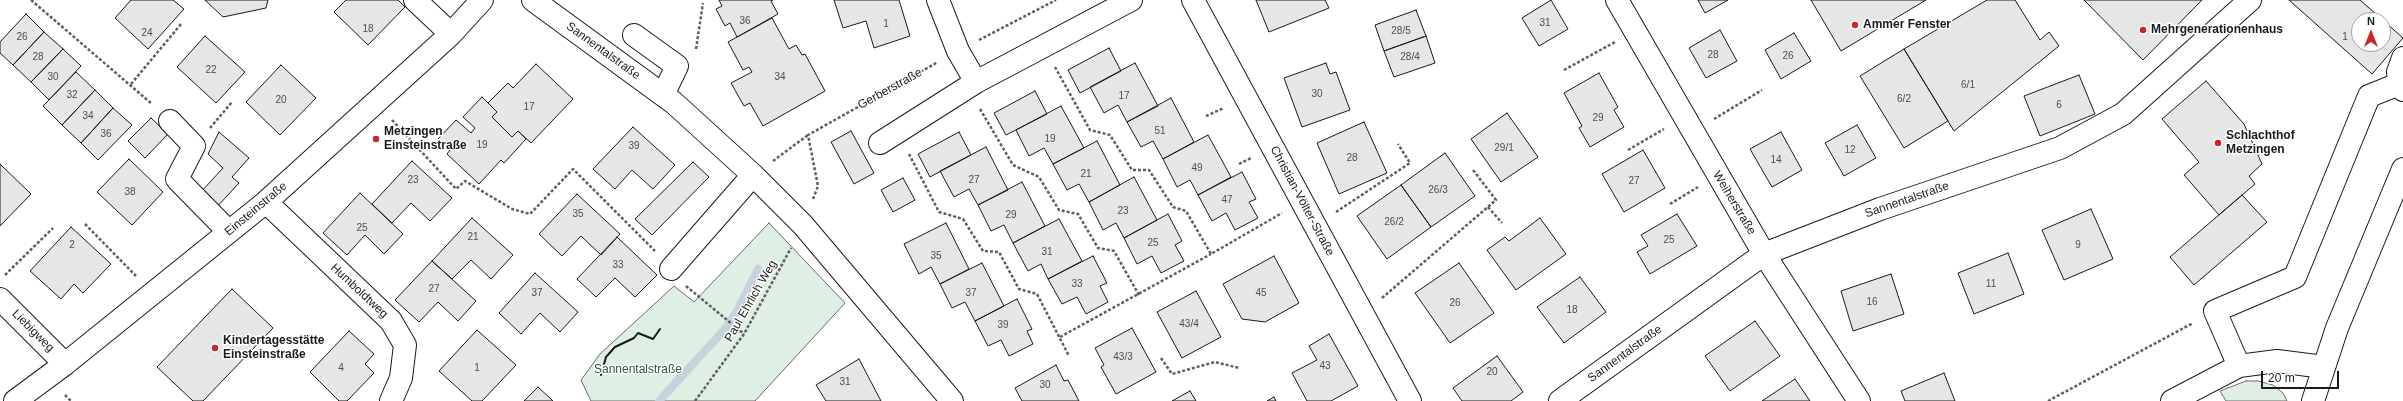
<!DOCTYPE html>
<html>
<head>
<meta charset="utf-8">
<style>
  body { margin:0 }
  #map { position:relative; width:2403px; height:401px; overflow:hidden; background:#fff; font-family:Arial,sans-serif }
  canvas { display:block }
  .north { position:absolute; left:2351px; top:12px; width:40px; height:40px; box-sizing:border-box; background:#fff; border:1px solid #a3a3a3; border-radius:50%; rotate:0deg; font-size:11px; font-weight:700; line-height:16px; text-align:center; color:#1a1a1a }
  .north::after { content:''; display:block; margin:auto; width:14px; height:18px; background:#c62828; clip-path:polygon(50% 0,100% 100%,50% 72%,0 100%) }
  .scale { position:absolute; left:2261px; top:371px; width:78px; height:18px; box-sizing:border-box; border:2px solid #1a1a1a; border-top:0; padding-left:5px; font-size:12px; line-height:14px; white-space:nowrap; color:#1a1a1a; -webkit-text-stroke:3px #fff; paint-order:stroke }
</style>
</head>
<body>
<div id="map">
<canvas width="2403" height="401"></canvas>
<div class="north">N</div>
<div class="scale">20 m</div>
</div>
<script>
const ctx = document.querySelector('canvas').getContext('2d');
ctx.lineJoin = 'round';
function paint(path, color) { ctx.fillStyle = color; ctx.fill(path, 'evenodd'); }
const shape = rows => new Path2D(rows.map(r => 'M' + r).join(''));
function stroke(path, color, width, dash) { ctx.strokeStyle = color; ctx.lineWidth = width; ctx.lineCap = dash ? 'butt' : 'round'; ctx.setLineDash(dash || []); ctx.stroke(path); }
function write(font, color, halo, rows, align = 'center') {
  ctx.font = font + ' Arial,sans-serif'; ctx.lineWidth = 3; ctx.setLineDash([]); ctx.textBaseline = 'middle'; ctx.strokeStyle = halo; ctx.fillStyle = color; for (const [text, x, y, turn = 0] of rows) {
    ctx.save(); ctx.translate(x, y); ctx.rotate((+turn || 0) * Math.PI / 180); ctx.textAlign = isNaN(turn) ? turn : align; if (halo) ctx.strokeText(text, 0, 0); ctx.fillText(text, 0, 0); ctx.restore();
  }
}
const green = shape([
  [769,223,845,303,755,401,591,401,581,380,600,354,674,286,694,302,769,223],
  [2246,381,2258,381,2273,385,2283,393,2287,401,2226,401,2220,391,2246,381]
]);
paint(green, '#e0efe3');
stroke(green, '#6a6a6a', 1);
stroke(shape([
  [659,401,725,329,737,311,758,269]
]), '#c6d2dc', 8);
const building = shape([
  [131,0,173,0,184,9,148,49,115,18,131,0],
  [205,0,268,0,266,8,223,17,205,0],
  [346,0,398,0,405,7,368,45,334,12,346,0],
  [719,0,773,0,771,1,778,14,737,37,730,23,725,26,716,9,722,6,719,0],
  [834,0,899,0,910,36,874,48,866,21,843,28,834,0],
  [1256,0,1325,0,1329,8,1269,32,1256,0],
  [1551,0,1568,29,1539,46,1522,18,1551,0],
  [1698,0,1728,0,1705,13,1698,0],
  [1811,0,1926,0,1841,51,1811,0],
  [1987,0,2015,0,2040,40,2049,32,2059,46,1954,131,1904,49,1987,0],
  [2084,0,2202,0,2143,60,2084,0],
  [2289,0,2360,0,2403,38,2372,74,2289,0],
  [2359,20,2383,20,2383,44,2359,44,2359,20],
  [1416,10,1426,36,1384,51,1375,25,1416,10],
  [26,14,44,32,13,65,0,53,0,42,26,14],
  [772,18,789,49,796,45,802,55,805,54,825,91,763,126,750,103,744,106,731,83,752,72,749,67,743,70,728,42,772,18],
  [1720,30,1737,61,1706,78,1689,48,1720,30],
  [44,32,63,49,31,82,13,65,44,32],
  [1794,33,1811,61,1781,79,1765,50,1794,33],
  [205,36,245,72,216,103,177,67,205,36],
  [1426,36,1435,63,1394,77,1384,51,1426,36],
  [1109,48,1121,71,1080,93,1068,70,1109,48],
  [63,49,81,66,49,100,31,82,63,49],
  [1904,49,1948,121,1904,148,1860,76,1904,49],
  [1135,63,1158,106,1127,122,1118,105,1104,113,1090,87,1135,63],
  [1326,63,1330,74,1336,72,1350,110,1302,127,1284,78,1326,63],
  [536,64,573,99,531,143,518,131,512,137,492,117,497,112,488,103,508,83,513,88,536,64],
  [281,65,316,98,280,135,246,102,281,65],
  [76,72,95,90,62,125,43,106,76,72],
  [1599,73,1618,107,1614,110,1624,127,1590,147,1579,128,1582,126,1564,93,1599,73],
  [2079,75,2095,114,2040,136,2024,96,2079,75],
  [2206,81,2244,124,2262,164,2249,176,2255,184,2219,215,2184,175,2199,162,2162,119,2206,81],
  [95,90,113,108,81,143,62,125,95,90],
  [1035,91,1047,114,1006,135,994,113,1035,91],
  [482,97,497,112,492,117,512,137,518,131,526,139,504,163,501,160,479,184,447,154,450,150,438,139,456,120,471,133,475,128,463,117,482,97],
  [1171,98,1194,142,1163,159,1153,141,1141,147,1127,122,1171,98],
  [1061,106,1084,148,1053,164,1044,148,1029,156,1016,130,1061,106],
  [113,108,132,125,98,160,81,143,113,108],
  [1507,113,1538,157,1501,182,1471,139,1507,113],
  [151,118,168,134,145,158,128,141,151,118],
  [1364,122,1387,173,1339,194,1317,143,1364,122],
  [1857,125,1876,158,1844,176,1825,143,1857,125],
  [633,127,675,165,653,189,632,170,615,189,593,169,633,127],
  [851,131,874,173,854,184,831,142,851,131],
  [219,132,249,158,232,177,239,183,215,209,199,194,223,168,208,154,219,132],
  [959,132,971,155,930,177,918,154,959,132],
  [1781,132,1802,170,1772,187,1750,149,1781,132],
  [1208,135,1231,177,1198,195,1190,180,1177,187,1163,159,1208,135],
  [1097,141,1120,185,1089,202,1079,184,1067,190,1053,164,1097,141],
  [986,147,1008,190,978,205,969,189,954,197,940,171,986,147],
  [1643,150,1665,188,1624,212,1602,174,1643,150],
  [1445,153,1475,196,1431,227,1401,185,1445,153],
  [129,159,163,192,132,225,97,192,129,159],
  [412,161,452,198,430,221,411,203,392,223,372,204,412,161],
  [693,162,709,177,652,235,635,219,693,162],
  [0,164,31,194,0,226,0,164],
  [1242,172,1256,199,1249,202,1258,218,1235,230,1226,213,1212,221,1198,195,1242,172],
  [1134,177,1157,220,1124,238,1116,223,1103,230,1089,202,1134,177],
  [903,178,915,200,893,212,881,190,903,178],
  [1022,182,1045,226,1013,243,1004,225,991,231,978,205,1022,182],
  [1401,185,1431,227,1387,259,1357,216,1401,185],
  [360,193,403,234,384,254,365,235,347,255,323,233,360,193],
  [577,194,620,234,601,255,581,236,562,256,539,234,577,194],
  [2242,195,2267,222,2194,285,2170,257,2242,195],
  [2091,209,2113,259,2064,280,2042,230,2091,209],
  [1168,214,1182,241,1175,245,1184,261,1161,273,1152,256,1137,264,1124,238,1168,214],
  [1677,214,1697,246,1650,274,1637,252,1648,246,1641,235,1677,214],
  [472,218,513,255,491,279,471,260,452,279,432,261,472,218],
  [1540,218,1566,254,1516,290,1487,250,1505,237,1509,241,1540,218],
  [1059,219,1082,261,1048,279,1041,264,1028,271,1013,243,1059,219],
  [946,223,969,269,940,284,931,267,919,274,904,244,946,223],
  [71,227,111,264,83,293,74,284,61,299,30,271,71,227],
  [617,237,657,275,635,297,615,278,596,297,577,279,617,237],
  [2008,253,2024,294,1974,314,1958,273,2008,253],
  [1093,256,1107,283,1100,286,1108,302,1086,314,1077,297,1062,304,1048,279,1093,256],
  [1274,256,1299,303,1265,322,1242,319,1223,284,1274,256],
  [432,261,476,301,458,321,438,302,419,322,395,300,432,261],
  [982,263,1004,306,975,321,965,302,952,308,940,284,982,263],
  [1459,263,1494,313,1450,343,1415,293,1459,263],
  [535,273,578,312,560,332,540,313,521,334,499,313,535,273],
  [1891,274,1904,314,1853,331,1841,291,1891,274],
  [1580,277,1606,312,1564,343,1537,307,1580,277],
  [232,289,273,328,203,401,193,401,157,367,232,289],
  [1196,291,1221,337,1182,358,1157,312,1196,291],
  [1017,299,1032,329,1027,331,1033,344,1009,356,1001,340,988,346,975,321,1017,299],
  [1755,321,1780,356,1730,391,1705,356,1755,321],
  [1132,328,1156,372,1116,394,1101,367,1104,365,1095,348,1132,328],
  [477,330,516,365,482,401,472,401,439,371,477,330],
  [349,331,374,354,365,364,374,373,347,401,339,401,310,372,349,331],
  [1329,334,1358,386,1331,401,1307,401,1292,373,1317,360,1309,346,1329,334],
  [1497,356,1523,392,1511,401,1462,401,1453,388,1497,356],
  [859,359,881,401,826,401,816,385,859,359],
  [1056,365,1064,381,1068,380,1079,401,1022,401,1015,388,1056,365],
  [1944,373,1955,401,1905,401,1901,391,1944,373],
  [1795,379,1810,401,1762,401,1795,379],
  [538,387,553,401,524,401,538,387],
  [1190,391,1196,401,1172,401,1190,391],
  [1274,397,1276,401,1267,401,1274,397]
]);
paint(building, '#e6e6e6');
stroke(building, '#1a1a1a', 1);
const minor = shape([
  [415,0,451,34],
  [533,0,674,103,753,175,803,225,952,401],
  [938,0,958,51,976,82],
  [1193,0,1410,401],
  [1617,0,1764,254,1859,401],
  [634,35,677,66,663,95],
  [2403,58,2398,72,2399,84,2403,90],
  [170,121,194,146,177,179,229,232],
  [880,143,976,82,1131,0],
  [266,202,391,321,405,345,401,378,391,401],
  [671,269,753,175],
  [0,299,65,364],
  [2239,366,2215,311,2295,277,2369,96,2399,84],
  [15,401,65,364,266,202,451,34,482,0],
  [1560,401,1764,254,1880,209,2060,148,2123,114,2250,0],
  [2172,401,2239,366,2277,361,2324,367],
  [2313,401,2337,328,2403,169]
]);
stroke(minor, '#1a1a1a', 24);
stroke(shape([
  [31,0,152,104],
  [979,40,1056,0],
  [696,49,703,3],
  [1055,67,1090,130,1110,135,1132,170,1149,170,1173,207,1186,211,1211,254,1282,213],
  [1564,70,1615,42],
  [131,84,182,23],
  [980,109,1013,165,1039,177,1059,210,1078,214,1098,248,1114,251,1139,295],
  [1206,116,1224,108],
  [1714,119,1762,90],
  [392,120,456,189,465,181,512,209,530,214,573,169,655,251],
  [210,128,232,102],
  [1628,150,1664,129],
  [909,154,939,212,963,219,983,251,999,252,1019,289,1037,294,1069,356],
  [773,161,808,135],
  [1239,164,1251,158],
  [813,199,818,186,808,135,938,62],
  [1670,204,1698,187],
  [1488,207,1502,223],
  [1336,212,1410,163,1398,144],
  [85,224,136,276],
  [5,275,53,228],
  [686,286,744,334],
  [1382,298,1496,200,1473,170],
  [1060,337,1211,254],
  [1161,358,1172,374,1215,362,1239,368],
  [65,395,71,401],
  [695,401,744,334,791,248],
  [2048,401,2193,323]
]), '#5f5f5f', 2.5, [3, 2]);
stroke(minor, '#fff', 22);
stroke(shape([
  [601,375,606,357,615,347,634,338,638,333,653,339,660,329]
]), '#1a1a1a', 2);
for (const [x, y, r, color] of [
  [1855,25,4,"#c62828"],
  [2143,30,4,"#c62828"],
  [376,139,4,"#c62828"],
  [2218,143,4,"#c62828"],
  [215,348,4,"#c62828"]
]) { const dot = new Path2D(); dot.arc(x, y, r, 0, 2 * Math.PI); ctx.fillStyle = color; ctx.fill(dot); stroke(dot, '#fff', 1.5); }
write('10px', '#4d4d4d', null, [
  ["36",745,21],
  ["31",1545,23],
  ["1",886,24],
  ["18",368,29],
  ["28/5",1401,31],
  ["24",147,33],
  ["26",22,37],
  ["1",2345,37],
  ["28",1713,55],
  ["26",1788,56],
  ["28",38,57],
  ["28/4",1410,57],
  ["22",211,70],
  ["30",53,77],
  ["34",780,77],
  ["6/1",1968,85],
  ["30",1317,94],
  ["32",72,95],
  ["17",1124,96],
  ["6/2",1904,99],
  ["20",281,100],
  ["6",2059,105],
  ["17",529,107],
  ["34",88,116],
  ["29",1598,118],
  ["51",1160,131],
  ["36",106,134],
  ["19",1050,139],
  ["19",482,145],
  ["39",634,146],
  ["29/1",1504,148],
  ["12",1850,150],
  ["28",1352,158],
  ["14",1776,160],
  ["49",1197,168],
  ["21",1086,174],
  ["23",413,180],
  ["27",974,180],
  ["27",1634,181],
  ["26/3",1438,190],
  ["38",130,192],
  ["47",1227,200],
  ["23",1123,211],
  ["35",578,214],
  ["29",1011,215],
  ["26/2",1394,222],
  ["25",362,228],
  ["21",473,237],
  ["25",1669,240],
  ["25",1153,243],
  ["2",72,245],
  ["9",2078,245],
  ["31",1047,252],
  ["35",936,256],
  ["33",618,265],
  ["33",1077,284],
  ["11",1991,284],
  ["27",434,289],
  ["37",537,293],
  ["37",971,293],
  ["45",1261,293],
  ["16",1872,302],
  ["26",1455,303],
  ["18",1572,310],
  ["43/4",1189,324],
  ["39",1003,325],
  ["43/3",1123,357],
  ["43",1325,366],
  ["4",341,368],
  ["1",477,368],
  ["20",1492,372],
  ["31",845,382],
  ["30",1045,385]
]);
write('bold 12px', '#1a1a1a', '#fff', [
  ["Ammer Fenster",1863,25],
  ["Mehrgenerationenhaus",2151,30],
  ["Metzingen",384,132],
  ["Einsteinstraße",384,146],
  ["Schlachthof",2226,136],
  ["Metzingen",2226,150],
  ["Kindertagesstätte",223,341],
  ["Einsteinstraße",223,355]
], 'left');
write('12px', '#1a1a1a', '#fff', [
  ["Sannentalstraße",603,51,36],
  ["Gerberstraße",890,89,-29],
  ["Sannentalstraße",1907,200,-19],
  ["Christian-Völter-Straße",1302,201,62],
  ["Weiherstraße",1734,203,59],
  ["Einsteinstraße",256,209,-40],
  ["Humboldtweg",359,291,43],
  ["Paul Ehrlich Weg",751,301,-60],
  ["Liebigweg",33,331,45],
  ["Sannentalstraße",1625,354,-36]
]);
write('12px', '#2b5a34', '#fff', [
  ["Sannentalstraße",638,370]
]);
</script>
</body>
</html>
